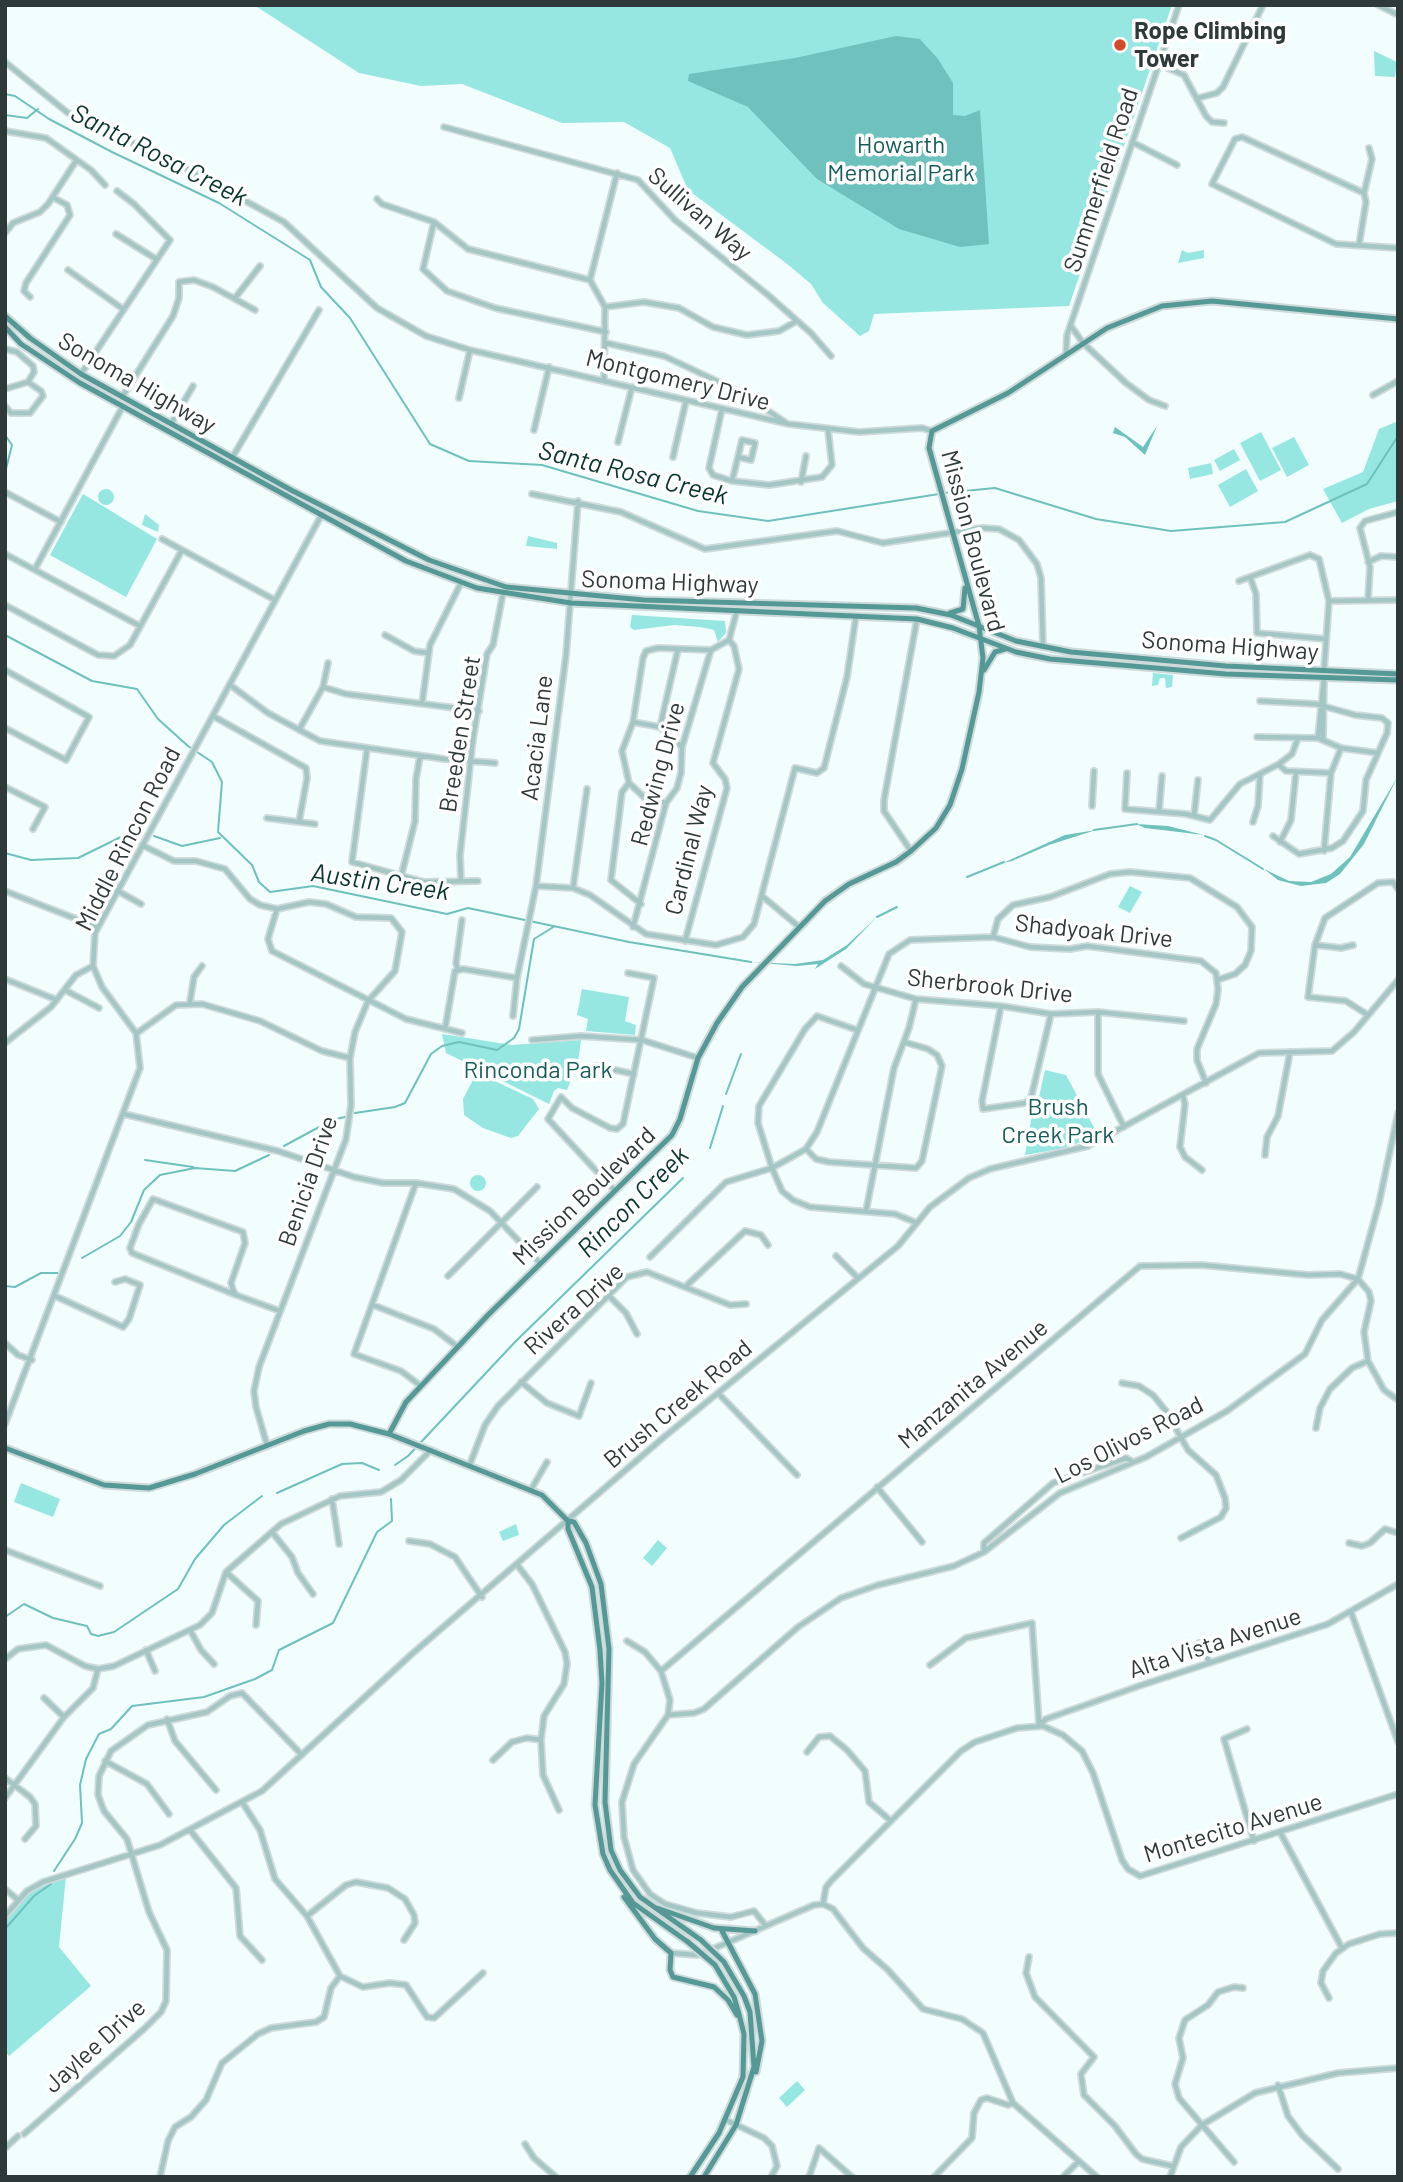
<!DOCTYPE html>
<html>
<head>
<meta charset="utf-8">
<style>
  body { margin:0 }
  #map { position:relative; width:1403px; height:2182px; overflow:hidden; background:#f2fefd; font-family:Barlow,sans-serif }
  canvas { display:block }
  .frame { position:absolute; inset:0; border:7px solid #2e3a39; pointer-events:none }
</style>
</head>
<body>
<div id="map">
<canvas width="1403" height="2182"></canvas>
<div class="frame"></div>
</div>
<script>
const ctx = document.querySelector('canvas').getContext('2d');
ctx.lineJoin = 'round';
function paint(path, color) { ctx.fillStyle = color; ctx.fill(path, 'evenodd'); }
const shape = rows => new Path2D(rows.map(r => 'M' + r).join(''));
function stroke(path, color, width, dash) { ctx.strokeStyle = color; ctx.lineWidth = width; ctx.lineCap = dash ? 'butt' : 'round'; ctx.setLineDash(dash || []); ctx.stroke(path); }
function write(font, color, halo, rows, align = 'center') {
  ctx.font = font + ' Barlow,sans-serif'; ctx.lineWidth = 7; ctx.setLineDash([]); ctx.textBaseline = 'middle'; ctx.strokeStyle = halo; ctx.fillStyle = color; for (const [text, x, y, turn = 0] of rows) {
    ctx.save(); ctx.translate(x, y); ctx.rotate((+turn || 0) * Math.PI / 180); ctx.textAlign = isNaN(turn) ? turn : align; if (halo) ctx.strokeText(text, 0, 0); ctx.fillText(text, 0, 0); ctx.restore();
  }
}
paint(shape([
  [254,5,1172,5,1069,306,874,314,869,331,860,336,823,303,811,284,786,263,688,190,670,148,624,122,562,123,462,84,421,86,359,73],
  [1374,51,1397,62,1395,77,1375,76],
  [1182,250,1188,253,1204,250,1204,258,1178,263],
  [1398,421,1398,501,1369,509,1342,523,1323,489,1363,472,1379,429],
  [1261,432,1281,470,1260,481,1240,443],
  [1294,437,1309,465,1287,477,1272,448],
  [1234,449,1240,460,1220,471,1214,460],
  [1211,463,1213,474,1190,479,1188,468],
  [1246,469,1258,491,1230,507,1218,485],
  '98 497a8 8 0 1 1 16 0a8 8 0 1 1-16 0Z',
  [83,494,157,539,126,597,50,555],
  [145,514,159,525,158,532,142,525],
  [528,536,557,543,557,549,526,546],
  [632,615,725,621,726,633,718,642,714,630,700,627,674,625,634,630,630,627],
  [1153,673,1173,675,1172,687,1166,688,1165,678,1160,678,1158,685,1152,686],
  [1130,886,1142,892,1130,913,1118,907],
  [582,989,629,997,625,1021,636,1025,635,1035,586,1031,588,1019,577,1015],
  [442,1034,512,1045,581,1040,578,1062,567,1090,558,1088,554,1091,549,1104,446,1053],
  [1045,1070,1066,1075,1097,1133,1087,1140,1060,1149,1025,1155,1034,1103,1039,1097],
  [482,1075,533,1099,539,1109,518,1136,511,1138,483,1128,464,1115,463,1099,473,1080],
  '470 1183a8 8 0 1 1 16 0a8 8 0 1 1-16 0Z',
  [21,1483,60,1499,53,1517,14,1502],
  [516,1524,519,1535,503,1541,499,1532],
  [658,1540,667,1548,652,1566,643,1558],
  [66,1876,59,1947,91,1986,9,2056,5,2051,5,1919,27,1893],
  [797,2081,805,2090,787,2107,779,2098]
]), '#96e7e2');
paint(shape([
  [896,36,920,39,938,59,953,83,953,115,965,116,980,110,989,244,960,247,899,229,817,179,748,107,688,81,689,74,795,58],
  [1157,426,1145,455,1125,437,1113,433,1115,427,1143,447],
  [1398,776,1364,844,1340,874,1326,883,1301,886,1278,880,1264,869,1289,881,1311,882,1331,874,1350,857],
  [1136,824,1168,826,1204,835,1145,828],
  [1096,830,1049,845,1012,861,1003,863,1065,835],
  [877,917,846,949,815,969,818,964,797,966,750,962,795,964,823,960,847,945]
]), '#6ec1bd');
stroke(shape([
  [5,94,15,96,49,119,112,152,219,203,310,260,321,287,350,318,430,444,469,461,542,465,698,511,768,521,939,494],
  [5,115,27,118,38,109],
  [5,435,12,445,5,473],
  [944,493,995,488,1096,519,1171,531,1285,522,1367,484,1398,436],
  [5,635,92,681,137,689,158,719,188,746,212,762,222,782,218,832,252,865,259,882,270,892,313,886,447,914,468,908,629,942,751,962],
  [136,829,143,828],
  [1094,830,1137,824],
  [154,836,182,846,220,838],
  [1205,836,1216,840,1263,869],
  [5,853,31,860,78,858,125,835],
  [967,877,1004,862],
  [877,917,897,907],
  [726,1094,741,1054],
  [355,1113,395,1107,405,1103,431,1054,442,1046,459,1042,497,1050,514,1038,519,1029,534,939,555,926],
  [284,1146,332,1120,345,1117],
  [710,1148,723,1106],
  [145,1160,193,1167],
  [82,1258,120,1236,131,1222,144,1190,160,1175,195,1168,235,1171,269,1155],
  [5,1286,15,1287,41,1273,58,1273],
  [395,1465,408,1456,515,1342,683,1178],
  [277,1493,342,1464,362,1463,379,1470],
  [5,1617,24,1604,53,1618,87,1626,91,1634,98,1636,114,1632,178,1589,195,1559,224,1525,262,1496],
  [54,1871,75,1839,82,1823,80,1785,86,1759,99,1734,111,1729,132,1706,204,1697,255,1679,272,1670,279,1650,333,1623,377,1532,392,1521,391,1499],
  [5,1929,34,1896,51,1884]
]), '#6ec1bd', 2);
const minor = shape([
  [1378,5,1398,15],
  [5,62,68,113,176,163,284,222,377,308,426,336,470,350,789,424,859,432,922,428,932,431],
  [1159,64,1184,75,1206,116,1212,122,1224,123],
  [1198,98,1217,93,1223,87,1263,5],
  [444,127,638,180,675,220,768,295,811,333,831,356],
  [5,131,46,138,91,170,105,185],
  [1132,142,1177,165],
  [1364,193,1242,137,1235,139,1212,184,1336,244,1398,248],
  [377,199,382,204,434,222,468,249,590,280],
  [434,222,423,269,447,291,495,308,606,332],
  [5,233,13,223,40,212,48,204,76,161],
  [116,234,156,259],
  [1359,245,1366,202,1364,193,1372,159,1369,148],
  [68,270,123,309],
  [30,297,24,291,26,283,70,215,67,205,54,198],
  [235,298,260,266],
  [605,307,644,302,679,308,713,327,747,335,779,331,795,322],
  [1071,326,1083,343,1126,383,1149,400,1165,406],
  [606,343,664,356,740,392,785,422],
  [5,349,17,352,33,366,34,372,28,382],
  [1066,354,1067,335,1179,5],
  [81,374,170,240,134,204,117,191],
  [604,380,605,307,590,280,617,173],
  [5,389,28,382,41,391,43,396,30,413,11,413,5,406],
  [1373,395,1398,381],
  [122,397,173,316,179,298,179,282,194,280,213,287,255,310],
  [459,398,470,350],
  [722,409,709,468,713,475,732,481,769,485,822,477,832,465,828,430],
  [171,424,193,386],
  [534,430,549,367],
  [618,442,632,387],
  [673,457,686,401],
  [232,458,319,310],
  [732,481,738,457,742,440,755,443,751,460,738,457],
  [801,482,806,456],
  [5,492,61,522],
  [532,494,621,512,705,549,837,531,883,543,982,528,999,529,1019,540,1037,564,1041,578,1043,647],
  [162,539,275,600],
  [5,554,140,626],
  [1368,562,1381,556,1398,557],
  [35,569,123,406],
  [1250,577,1256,594,1257,633,1326,639],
  [1239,581,1310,555,1319,559,1329,601,1324,670],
  [1368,600,1370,567,1360,528,1365,521,1398,512],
  [1329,601,1398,600],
  [5,605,98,655,114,656,130,645,182,550],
  [385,635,414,651,428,653],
  [5,670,89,717,66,760,5,728],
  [230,685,268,713,320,741,444,759,495,763],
  [323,687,346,694,479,711],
  [1260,701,1316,704,1355,715,1382,718,1388,723,1387,733,1366,780,1363,811,1343,841,1332,848,1299,854,1273,836],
  [422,704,430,645,461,583],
  [213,716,306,768,307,778,299,822],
  [633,722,660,727,682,747],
  [660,727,678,649],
  [299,730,323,687,328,663],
  [1257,737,1318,738,1341,748,1378,753],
  [1318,738,1324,678],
  [1323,739,1324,678],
  [367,749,352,862,424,882,478,881],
  [1279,765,1286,771,1331,773],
  [1127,773,1125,809,1186,814,1210,820,1240,784,1279,764,1292,754,1298,738],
  [629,783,645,798,666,803],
  [5,787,45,807,33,829],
  [1092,806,1094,771],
  [1159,811,1162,776],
  [1194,815,1198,780],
  [267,818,315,824],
  [1253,822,1258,806,1260,774],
  [1280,842,1291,820,1296,772],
  [142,845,174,861,196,861,225,869,250,899,260,905,277,909,309,902,326,904,356,917,391,918,402,932,395,971,368,1001,355,1032,350,1058,351,1105,346,1139,259,1367,254,1391,256,1407,267,1445],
  [911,851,884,811,884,800,917,619],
  [1324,851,1331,773,1341,748],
  [401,877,415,821,416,779,420,756],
  [461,881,460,855,473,739,487,654,493,645,503,593],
  [536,886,573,888,590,895,646,934,716,945,743,937,754,924,795,768,817,773,824,768,847,677,856,616],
  [573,888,587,789],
  [116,890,141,904],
  [5,891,97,927],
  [762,896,798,926],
  [641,904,611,880,622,792,629,783,622,751,633,722,643,658,646,651,658,648,711,650],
  [277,909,268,939,272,951,406,1019,462,1033],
  [633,927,666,803,677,788,681,773,682,747,707,663,711,650,729,640],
  [993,937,998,919,1013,905,1050,897,1110,874,1130,872,1190,878,1237,907,1252,927,1251,951,1245,965,1235,974,1217,980],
  [685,941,727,788,725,779,713,763,739,669,734,646,729,640,737,610],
  [1315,945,1341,948,1353,945],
  [841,966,864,984,916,999,1001,1006,1051,1014,1098,1012,1184,1021],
  [458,970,456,963,462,920],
  [5,979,57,1000],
  [65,990,99,1008],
  [190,1002,194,977,202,966],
  [1001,1006,982,1101,983,1109,1025,1103,1031,1098,1051,1014],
  [1098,1012,1098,1074,1124,1127],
  [1368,1015,1346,1001,1308,997,1315,945,1325,918,1378,883,1393,882,1398,889],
  [513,1016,517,978,536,886,566,655,578,501],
  [445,1029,455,971,463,969,517,978],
  [857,1030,817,1016,805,1029,759,1106,758,1123,772,1168,782,1191,793,1200,810,1207,895,1214,917,1223],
  [137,1033,176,1005,202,1004,260,1021,322,1051,350,1058],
  [532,1040,581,1036,642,1040,698,1058],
  [5,1043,51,1007,76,975,93,966],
  [596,1066,634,1074],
  [1183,1096,1185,1104,1180,1147,1185,1157,1202,1170],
  [124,1114,278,1151,354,1177,383,1183,416,1183,454,1189,490,1211,540,1263],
  [806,1149,816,1159,829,1162,916,1168,922,1161,942,1066,937,1055,928,1049,904,1042],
  [1265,1155,1267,1137,1278,1116,1290,1052],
  [416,1183,354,1354,401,1371,421,1386],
  [615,1191,548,1119,561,1097,572,1108,610,1128,617,1129,623,1124,654,978,628,973],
  [866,1211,894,1068,909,1028,916,999],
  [836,1256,858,1278],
  [650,1257,726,1182,772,1168,806,1149,817,1132,889,954,910,940,993,937,1030,947,1070,949,1087,946,1201,961,1216,973,1218,990,1216,1004,1197,1049,1197,1060,1206,1083],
  [448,1276,537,1187],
  [685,1287,745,1231,761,1235,768,1245],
  [236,1295,132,1253,130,1248,139,1224,153,1199,243,1232,245,1243,231,1283,233,1290,236,1295,280,1311],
  [608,1295,626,1313,637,1334],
  [55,1296,123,1327,129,1319,140,1285,125,1279,115,1282],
  [373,1305,434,1329,458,1347],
  [5,1343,18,1355,32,1360],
  [521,1382,547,1403,579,1416,591,1383],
  [1122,1383,1139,1386,1153,1395,1166,1411,1188,1450,1216,1475,1225,1498,1226,1508,1221,1517,1181,1538],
  [718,1393,797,1475],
  [5,1424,140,1068,136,1033,102,987,93,966,95,933,322,514],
  [1316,1428,1320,1408,1330,1389,1352,1368,1368,1361],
  [470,1464,485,1425,498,1406,627,1277,647,1272,730,1305,746,1304],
  [877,1487,922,1542],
  [532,1488,547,1462],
  [332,1499,339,1544],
  [272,1532,292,1557,298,1573,313,1594],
  [409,1541,430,1544,455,1557,482,1597],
  [1349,1543,1362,1546,1370,1543,1385,1529,1398,1533],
  [5,1550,100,1586],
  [984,1552,984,1543,1053,1483,1126,1458,1133,1462],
  [518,1566,532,1584,565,1652,567,1664,564,1684,544,1716,541,1740,543,1775,559,1810],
  [226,1572,258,1601,256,1625],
  [1351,1612,1398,1742],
  [190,1630,201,1650,214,1664],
  [627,1641,645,1652,661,1671,670,1700,668,1715,634,1764,622,1802,624,1837,633,1870,650,1894,665,1904,697,1913,731,1917,754,1911,766,1926],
  [1199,1643,1210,1663],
  [146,1650,155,1671],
  [5,1659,18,1649,46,1645,85,1666,98,1669,114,1666,200,1625,212,1613,226,1572,281,1524,340,1496,381,1492,401,1480,431,1450],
  [930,1665,966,1638,1032,1623,1039,1724],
  [661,1671,1140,1266,1201,1265,1308,1275,1340,1274,1358,1279,1369,1292,1371,1301,1364,1332,1368,1361,1384,1390,1398,1400],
  [44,1698,64,1717],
  [668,1715,694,1713,704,1709,798,1627,841,1598,878,1585,954,1566,984,1552,1060,1493,1146,1457,1227,1411,1305,1354,1322,1320,1358,1279,1379,1203,1398,1113],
  [167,1719,175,1741,216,1790],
  [1039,1725,1046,1719,1139,1686,1328,1624,1398,1584],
  [1247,1729,1224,1739,1254,1841],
  [807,1752,819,1737,830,1736,847,1750,865,1771,869,1802,891,1821],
  [493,1760,512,1742,527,1738,541,1740],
  [105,1761,147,1784,169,1814],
  [5,1778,30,1797,35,1804,36,1826,25,1839],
  [5,1798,64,1717,93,1688,98,1669],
  [242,1802,260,1830,275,1879,307,1916,340,1976,363,1987,390,1983,406,1985,427,2017,434,2018,483,1973],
  [190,1830,236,1888,240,1936,262,1960],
  [1280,1832,1342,1948],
  [5,1889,18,1900],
  [823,1904,826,1887,831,1881,961,1751,975,1742,1017,1728,1043,1726,1063,1735,1082,1751,1093,1773,1122,1860,1128,1869,1140,1876,1398,1794],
  [5,1916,27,1891,43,1882,160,1845,262,1791,413,1653,664,1437,898,1246,930,1207,969,1178,990,1169,1088,1146,1259,1053,1332,1051,1354,1032,1398,980],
  [307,1916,346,1885,356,1882,388,1888,405,1899,414,1915,415,1923,404,1940],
  [671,1953,697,1955,708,1951,814,1905,823,1904,833,1909,863,1948,888,1970,923,2009,962,2019,983,2033,1013,2103,1097,2177],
  [1029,1957,1026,1973,1035,1997,1094,2057,1081,2074,1084,2095,1115,2126,1136,2154,1142,2159,1172,2166],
  [1329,1998,1321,1983,1323,1971,1336,1953,1349,1944,1380,1934,1398,1933],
  [1278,2085,1288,2116,1302,2135,1338,2169],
  [726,2120,764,2138,772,2146,777,2166,771,2177],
  [24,2134,145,2028,161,2012,166,2001,167,1950,149,1912,127,1839,104,1811,98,1795,99,1776,111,1751,148,1725,207,1712,230,1696,242,1693,302,1755],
  [525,2144,534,2158,556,2177],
  [5,2148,18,2136],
  [1234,2162,1179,2098,1175,2084,1183,2058,1179,2038,1185,2020,1208,2005,1218,1992,1234,1987,1243,1988],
  [160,2177,168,2141,175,2127,191,2117,206,2100,222,2063,258,2034,271,2028,316,2022,324,2017,331,1988,340,1976],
  [809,2177,819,2148,852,2177],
  [934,2177,972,2138,974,2113,981,2100,987,2098,1008,2105,1013,2103],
  [1063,2177,1079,2161],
  [1170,2177,1181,2147,1202,2125,1255,2093,1338,2073,1398,2068]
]);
const major = shape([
  [5,316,30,338,81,374,291,490,429,560,506,587,644,600,916,608,951,615,1016,641,1071,652,1226,666,1398,674],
  [5,327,21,344,80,383,406,561,477,588,571,603,917,619,953,628,1016,652,1050,659,1226,674,1398,680],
  [950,613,963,609,965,588],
  [984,670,995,652,1005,649],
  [389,1434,406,1402,488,1315,672,1135,680,1119,698,1058,717,1023,742,987,825,901,849,884,896,862,911,851,936,828,950,805,962,769,979,692,983,658,979,626,929,448,932,431,1008,393,1107,328,1162,306,1212,301,1398,319],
  [5,1448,104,1485,149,1488,195,1474,304,1431,329,1424,350,1424,389,1434,542,1495,568,1521,574,1522,586,1543,601,1584,609,1649,605,1802,611,1850,620,1870,640,1897,701,1940],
  [568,1521,568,1529,592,1587,600,1650,602,1683,595,1805,603,1854,610,1870,633,1903,688,1942],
  [624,1897,655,1939,671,1953,670,1970,673,1977,714,1987,728,2000,737,2015],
  [657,1908,714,1928,755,1931],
  [721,1929,755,1994,762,2041,756,2072],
  [690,2177,719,2133,743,2077,744,2034,739,2014,734,1997,715,1965],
  [704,2177,736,2125,754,2067,750,2012,744,1996,724,1962]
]);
stroke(minor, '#cfdbda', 8);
stroke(major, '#cfdbda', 9);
stroke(minor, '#a4c6c4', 4.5);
stroke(major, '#549995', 5);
const majorBridge = shape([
  [701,1940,724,1962],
  [688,1942,715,1965]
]);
stroke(majorBridge, '#cfdbda', 9, []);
stroke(majorBridge, '#549995', 5);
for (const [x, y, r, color] of [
  [1120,45,7,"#d44a27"]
]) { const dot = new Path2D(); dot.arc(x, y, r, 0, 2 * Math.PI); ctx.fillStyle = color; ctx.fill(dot); stroke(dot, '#fff', 2.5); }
write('bold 24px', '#2e3a39', '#fff', [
  ["Rope Climbing",1134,31],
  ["Tower",1134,59]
], 'left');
write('24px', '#175d5b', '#fff', [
  ["Howarth",901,145],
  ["Memorial Park",901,173],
  ["Rinconda Park",538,1070],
  ["Brush",1058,1107],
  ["Creek Park",1058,1135]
]);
write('24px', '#2e3a39', '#fff', [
  ["Summerfield Road",1101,180,-72],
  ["Sullivan Way",700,214,41],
  ["Montgomery Drive",678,380,14],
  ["Sonoma Highway",137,383,30],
  ["Mission Boulevard",973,541,75],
  ["Sonoma Highway",670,582,2],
  ["Sonoma Highway",1230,646,4],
  ["Breeden Street",460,734,-81],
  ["Acacia Lane",537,738,-83],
  ["Redwing Drive",658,774,-75],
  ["Middle Rincon Road",128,839,-63],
  ["Cardinal Way",689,850,-76],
  ["Shadyoak Drive",1094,931,6],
  ["Sherbrook Drive",990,986,6],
  ["Benicia Drive",308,1181,-71],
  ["Mission Boulevard",584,1196,-44],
  ["Rivera Drive",574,1309,-42],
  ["Manzanita Avenue",973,1384,-40],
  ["Brush Creek Road",678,1404,-40],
  ["Los Olivos Road",1129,1440,-27],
  ["Alta Vista Avenue",1215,1643,-18],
  ["Montecito Avenue",1233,1828,-17],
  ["Jaylee Drive",95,2046,-42]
]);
write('italic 26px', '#0a3432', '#fff', [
  ["Santa Rosa Creek",159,155,27],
  ["Santa Rosa Creek",633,473,14],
  ["Austin Creek",380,882,8],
  ["Rincon Creek",633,1202,-45]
]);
</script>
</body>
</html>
